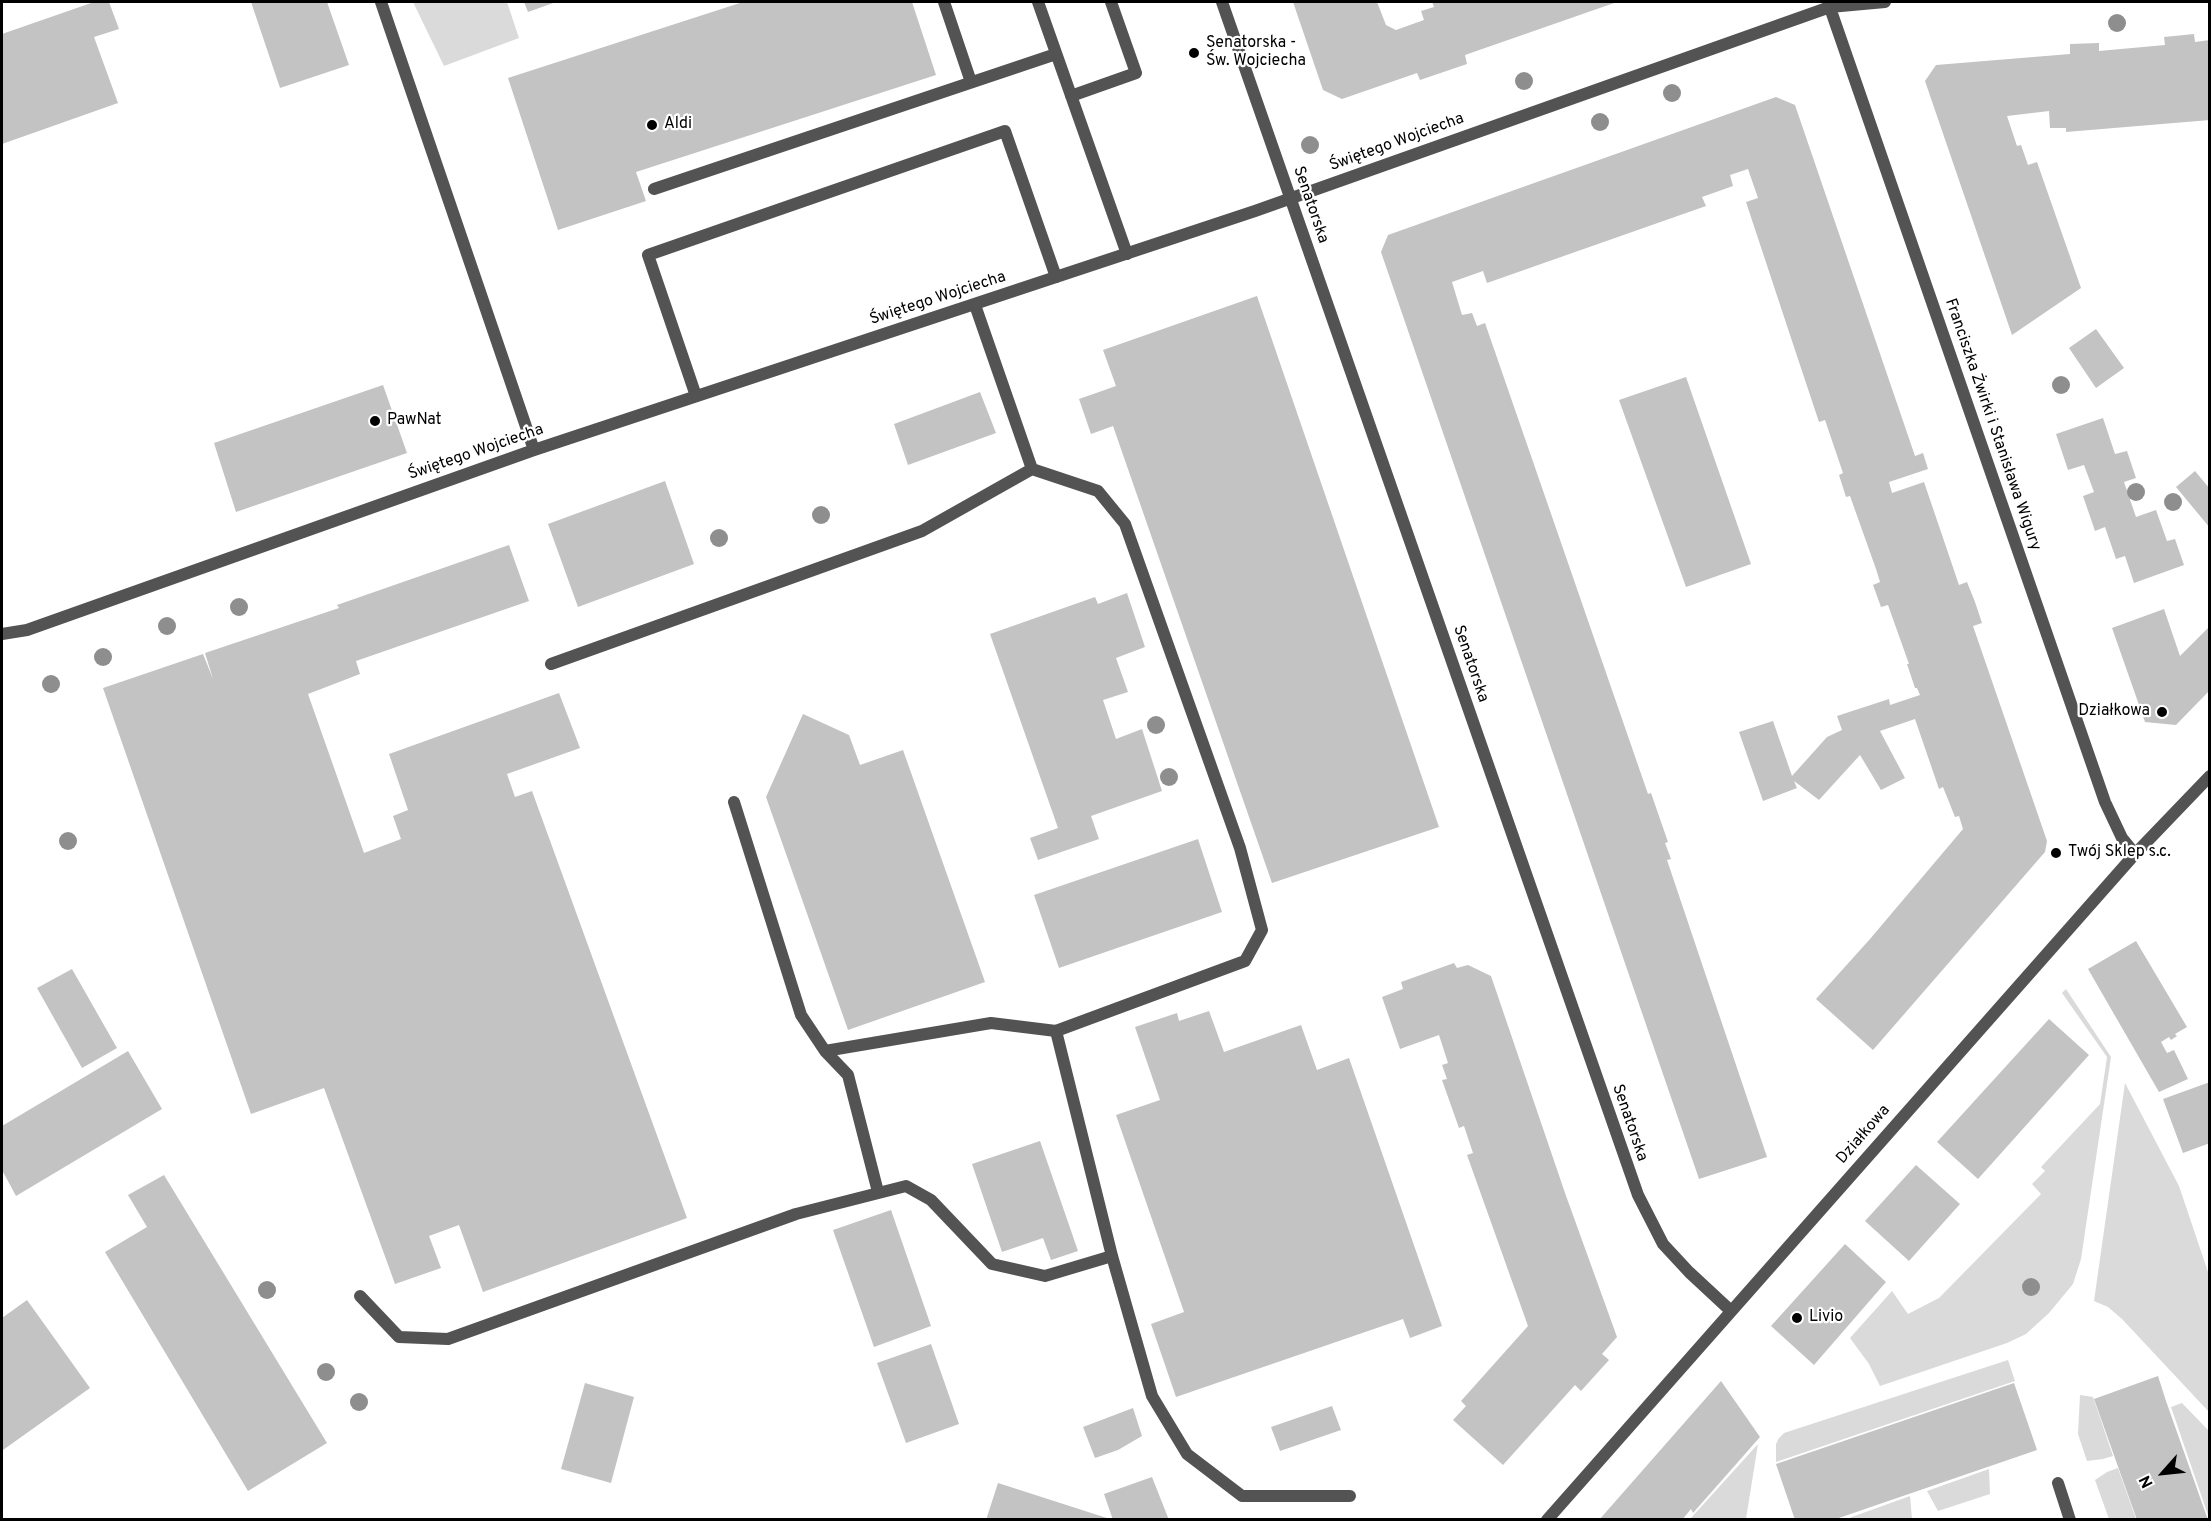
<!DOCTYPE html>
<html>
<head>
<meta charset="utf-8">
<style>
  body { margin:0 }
  #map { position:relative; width:2211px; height:1521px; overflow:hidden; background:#fff; font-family:Overpass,sans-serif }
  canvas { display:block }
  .frame { position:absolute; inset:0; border:3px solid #000; pointer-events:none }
  .north { position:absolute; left:2133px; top:1443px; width:60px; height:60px; -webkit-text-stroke:4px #fff; paint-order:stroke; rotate:243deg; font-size:16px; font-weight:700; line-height:24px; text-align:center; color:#000 }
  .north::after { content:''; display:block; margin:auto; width:21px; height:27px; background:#000; clip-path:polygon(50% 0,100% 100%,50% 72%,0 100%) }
</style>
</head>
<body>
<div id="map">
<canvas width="2211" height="1521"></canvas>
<div class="frame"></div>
<div class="north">N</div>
</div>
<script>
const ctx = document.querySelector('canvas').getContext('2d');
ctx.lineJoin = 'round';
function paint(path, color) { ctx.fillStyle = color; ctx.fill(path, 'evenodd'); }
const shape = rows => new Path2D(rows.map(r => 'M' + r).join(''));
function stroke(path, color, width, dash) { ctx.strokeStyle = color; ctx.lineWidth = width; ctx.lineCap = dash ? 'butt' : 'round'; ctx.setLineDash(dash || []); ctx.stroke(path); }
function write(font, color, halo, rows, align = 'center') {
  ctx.font = font + ' Overpass,sans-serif'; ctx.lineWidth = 4.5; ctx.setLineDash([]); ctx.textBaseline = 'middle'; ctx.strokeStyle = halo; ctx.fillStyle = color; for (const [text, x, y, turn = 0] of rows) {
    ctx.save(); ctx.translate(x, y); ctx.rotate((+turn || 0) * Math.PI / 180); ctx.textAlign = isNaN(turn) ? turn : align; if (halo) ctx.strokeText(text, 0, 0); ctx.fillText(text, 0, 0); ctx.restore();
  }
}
paint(shape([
  [413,2,507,2,519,38,444,66],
  [2066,989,2111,1057,2081,1259,2073,1284,2049,1313,2026,1334,2007,1343,1880,1386,1869,1364,1850,1338,1892,1291,1908,1314,1939,1298,2041,1194,2032,1184,2045,1171,2041,1167,2100,1104,2107,1057,2062,993],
  [2125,1083,2179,1186,2209,1275,2209,1412,2122,1319,2108,1307,2094,1301],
  [2008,1360,2015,1381,1776,1462,1776,1444,1779,1438,1784,1433],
  [2080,1395,2093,1397,2113,1456,2103,1459,2087,1461,2078,1434],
  [2182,1403,2209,1431,2209,1518,2171,1407],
  [1758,1444,1746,1519,1690,1519],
  [2118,1468,2136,1519,2109,1519,2095,1480,2107,1472],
  [1989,1469,1990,1494,1938,1511,1927,1491],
  [1910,1496,1912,1519,1850,1520,1849,1518]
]), '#dadada');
paint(shape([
  [94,2,109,2,119,29,94,37,118,103,2,144,2,34],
  [251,2,327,2,349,65,280,88],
  [524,2,556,2,528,12],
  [743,2,912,2,936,75,636,172,646,201,558,230,508,78],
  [1293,2,1377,2,1386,25,1396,30,1424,20,1421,11,1434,7,1432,2,1617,2,1465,55,1467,64,1420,80,1417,73,1342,99,1323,90],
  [2194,34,2195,42,2210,40,2210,120,2066,132,2066,128,2050,128,2049,111,2007,116,2017,146,2021,145,2028,165,2037,162,2081,288,2012,335,1925,81,1936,65,2070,54,2070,44,2099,43,2099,51,2165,45,2164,37],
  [1776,97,1795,105,1915,456,1923,453,1928,469,1889,482,1892,493,1924,482,1959,585,1967,582,1975,602,1982,623,1973,626,2047,841,2045,852,1873,1050,1816,999,1870,939,1963,829,1959,816,1955,817,1943,787,1939,789,1915,719,1880,731,1905,778,1881,790,1860,755,1819,800,1794,781,1797,788,1763,801,1739,732,1773,721,1792,776,1827,737,1842,730,1837,716,1889,699,1890,705,1920,695,1917,688,1915,688,1907,664,1909,664,1888,605,1881,607,1873,585,1880,582,1876,569,1850,496,1846,497,1839,475,1843,473,1825,420,1819,422,1794,347,1746,202,1758,198,1748,169,1730,175,1733,186,1702,197,1706,206,1487,283,1483,271,1452,282,1462,315,1472,313,1477,326,1485,323,1648,794,1651,793,1668,842,1665,843,1671,859,1667,860,1767,1157,1699,1179,1381,252,1388,235],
  [1257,296,1439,827,1272,883,1113,426,1091,434,1079,399,1116,386,1103,350],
  [2096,329,2124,368,2096,388,2069,348],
  [1686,377,1751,564,1686,587,1619,400],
  [383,385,407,453,236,512,214,443],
  [980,392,996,433,908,465,894,424],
  [2103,418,2115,454,2127,451,2136,478,2124,482,2136,517,2156,510,2167,541,2175,539,2184,565,2134,583,2125,556,2116,559,2105,527,2095,531,2083,496,2094,492,2084,465,2068,470,2056,434],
  [2195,471,2210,489,2210,528,2176,487],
  [665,481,694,564,578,607,548,524],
  [509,545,529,601,356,661,360,674,308,694,364,853,401,839,393,816,408,810,389,754,559,693,580,748,507,774,515,797,532,791,687,1218,483,1292,459,1225,429,1236,441,1268,395,1284,324,1088,251,1114,103,688,203,654,213,679,205,653,339,608,337,605],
  [1127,593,1145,647,1116,658,1128,692,1103,700,1116,739,1142,729,1162,791,1091,816,1099,839,1038,860,1030,838,1058,828,990,634,1095,597,1098,604],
  [2164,609,2180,656,2210,626,2210,690,2176,725,2145,722,2112,628],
  [803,714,849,735,860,765,903,750,985,982,848,1030,766,797],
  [1198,839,1222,912,1059,968,1034,895],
  [2136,941,2187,1027,2175,1034,2177,1036,2171,1040,2169,1037,2161,1042,2167,1053,2174,1050,2188,1079,2159,1092,2088,969],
  [1454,963,1457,968,1468,965,1491,976,1565,1193,1617,1337,1602,1354,1609,1360,1581,1391,1575,1385,1503,1465,1453,1420,1466,1406,1461,1401,1528,1326,1467,1155,1473,1153,1464,1126,1459,1128,1442,1080,1447,1079,1442,1065,1448,1063,1439,1035,1400,1049,1382,997,1403,989,1401,982],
  [72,969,117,1048,82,1068,37,988],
  [1209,1011,1224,1052,1301,1025,1317,1070,1349,1058,1442,1326,1410,1338,1403,1319,1176,1397,1151,1324,1184,1312,1116,1115,1160,1100,1135,1027,1177,1013,1179,1021],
  [2049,1019,2089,1055,1978,1179,1937,1142],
  [128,1051,162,1109,16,1196,2,1170,2,1126],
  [2210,1082,2210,1143,2183,1153,2163,1099],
  [1040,1141,1078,1251,1051,1260,1043,1238,1002,1252,972,1164],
  [1916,1165,1960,1204,1909,1261,1865,1221],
  [164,1175,327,1443,248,1491,105,1252,147,1227,128,1195],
  [891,1210,931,1326,874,1347,833,1230],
  [1845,1244,1886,1282,1814,1365,1771,1326],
  [27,1300,90,1388,3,1450,2,1318],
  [931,1344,959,1424,906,1443,877,1363],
  [2158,1376,2166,1401,2208,1520,2137,1520,2094,1399],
  [1721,1381,1760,1437,1693,1513,1691,1509,1682,1520,1599,1520],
  [585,1383,634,1397,611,1483,561,1469],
  [2014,1383,2037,1450,1833,1520,1795,1520,1776,1464],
  [1332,1406,1341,1430,1280,1451,1271,1427],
  [1133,1408,1142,1436,1118,1450,1095,1458,1083,1427],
  [1152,1477,1169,1520,1113,1520,1104,1494],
  [998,1483,1110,1519,1110,1520,986,1520]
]), '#c3c3c3');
stroke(shape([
  [944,2,971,82],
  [1038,2,1127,254],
  [1071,96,1136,73,1111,2],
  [654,189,1056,54],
  [975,305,1032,469,1098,491,1125,524,1240,848,1262,930,1245,961,1056,1031,1112,1256,1152,1396,1187,1454,1242,1496,1350,1496],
  [696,396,648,255,1005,131,1056,277],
  [551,664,922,531,1032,469],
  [734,802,801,1015,825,1051,848,1075,878,1192],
  [825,1051,991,1023,1056,1031],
  [360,1296,399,1337,448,1339,796,1214,906,1186,931,1200,992,1264,1045,1276,1112,1256]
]), '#535353', 12);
stroke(shape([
  [381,2,534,450],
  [1828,2,2105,802,2122,838,2135,854],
  [2,634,27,630,534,450,1255,211,1830,7,1885,2],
  [2058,1483,2070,1520]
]), '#535353', 12);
stroke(shape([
  [1222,2,1638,1195,1663,1244,1689,1272,1731,1311],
  [1547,1520,2135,854,2210,776]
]), '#535353', 12);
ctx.fillStyle = '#8e8e8e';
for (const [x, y] of [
  [2117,23],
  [1524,81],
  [1672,93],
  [1600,122],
  [1310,145],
  [2061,385],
  [2136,492],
  [2173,502],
  [821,515],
  [719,538],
  [239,607],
  [167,626],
  [103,657],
  [51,684],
  [1156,725],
  [1169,777],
  [68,841],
  [2031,1287],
  [267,1290],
  [326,1372],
  [359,1402]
]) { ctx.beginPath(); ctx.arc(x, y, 9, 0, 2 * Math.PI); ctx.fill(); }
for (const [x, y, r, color] of [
  [1194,53,6,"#000"],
  [652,125,6,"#000"],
  [375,421,6,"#000"],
  [2162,712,6,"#000"],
  [2056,853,6,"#000"],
  [1797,1318,6,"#000"]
]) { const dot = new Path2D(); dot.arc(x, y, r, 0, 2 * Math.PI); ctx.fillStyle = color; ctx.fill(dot); stroke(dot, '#fff', 2); }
write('16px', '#000', '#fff', [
  ["Senatorska -",1206,44],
  ["Św. Wojciecha",1206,62],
  ["Aldi",664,125],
  ["PawNat",387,421],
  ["Działkowa",2150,712,"right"],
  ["Twój Sklep s.c.",2068,853],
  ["Livio",1809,1318]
], 'left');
write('16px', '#000', '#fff', [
  ["Świętego Wojciecha",1397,143,-20],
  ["Senatorska",1310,205,71],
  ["Świętego Wojciecha",938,299,-18],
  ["Franciszka Żwirki i Stanisława Wigury",1992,425,71],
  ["Świętego Wojciecha",476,453,-19],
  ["Senatorska",1470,664,71],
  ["Senatorska",1629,1123,71],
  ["Działkowa",1864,1135,-49]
]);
</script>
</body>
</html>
